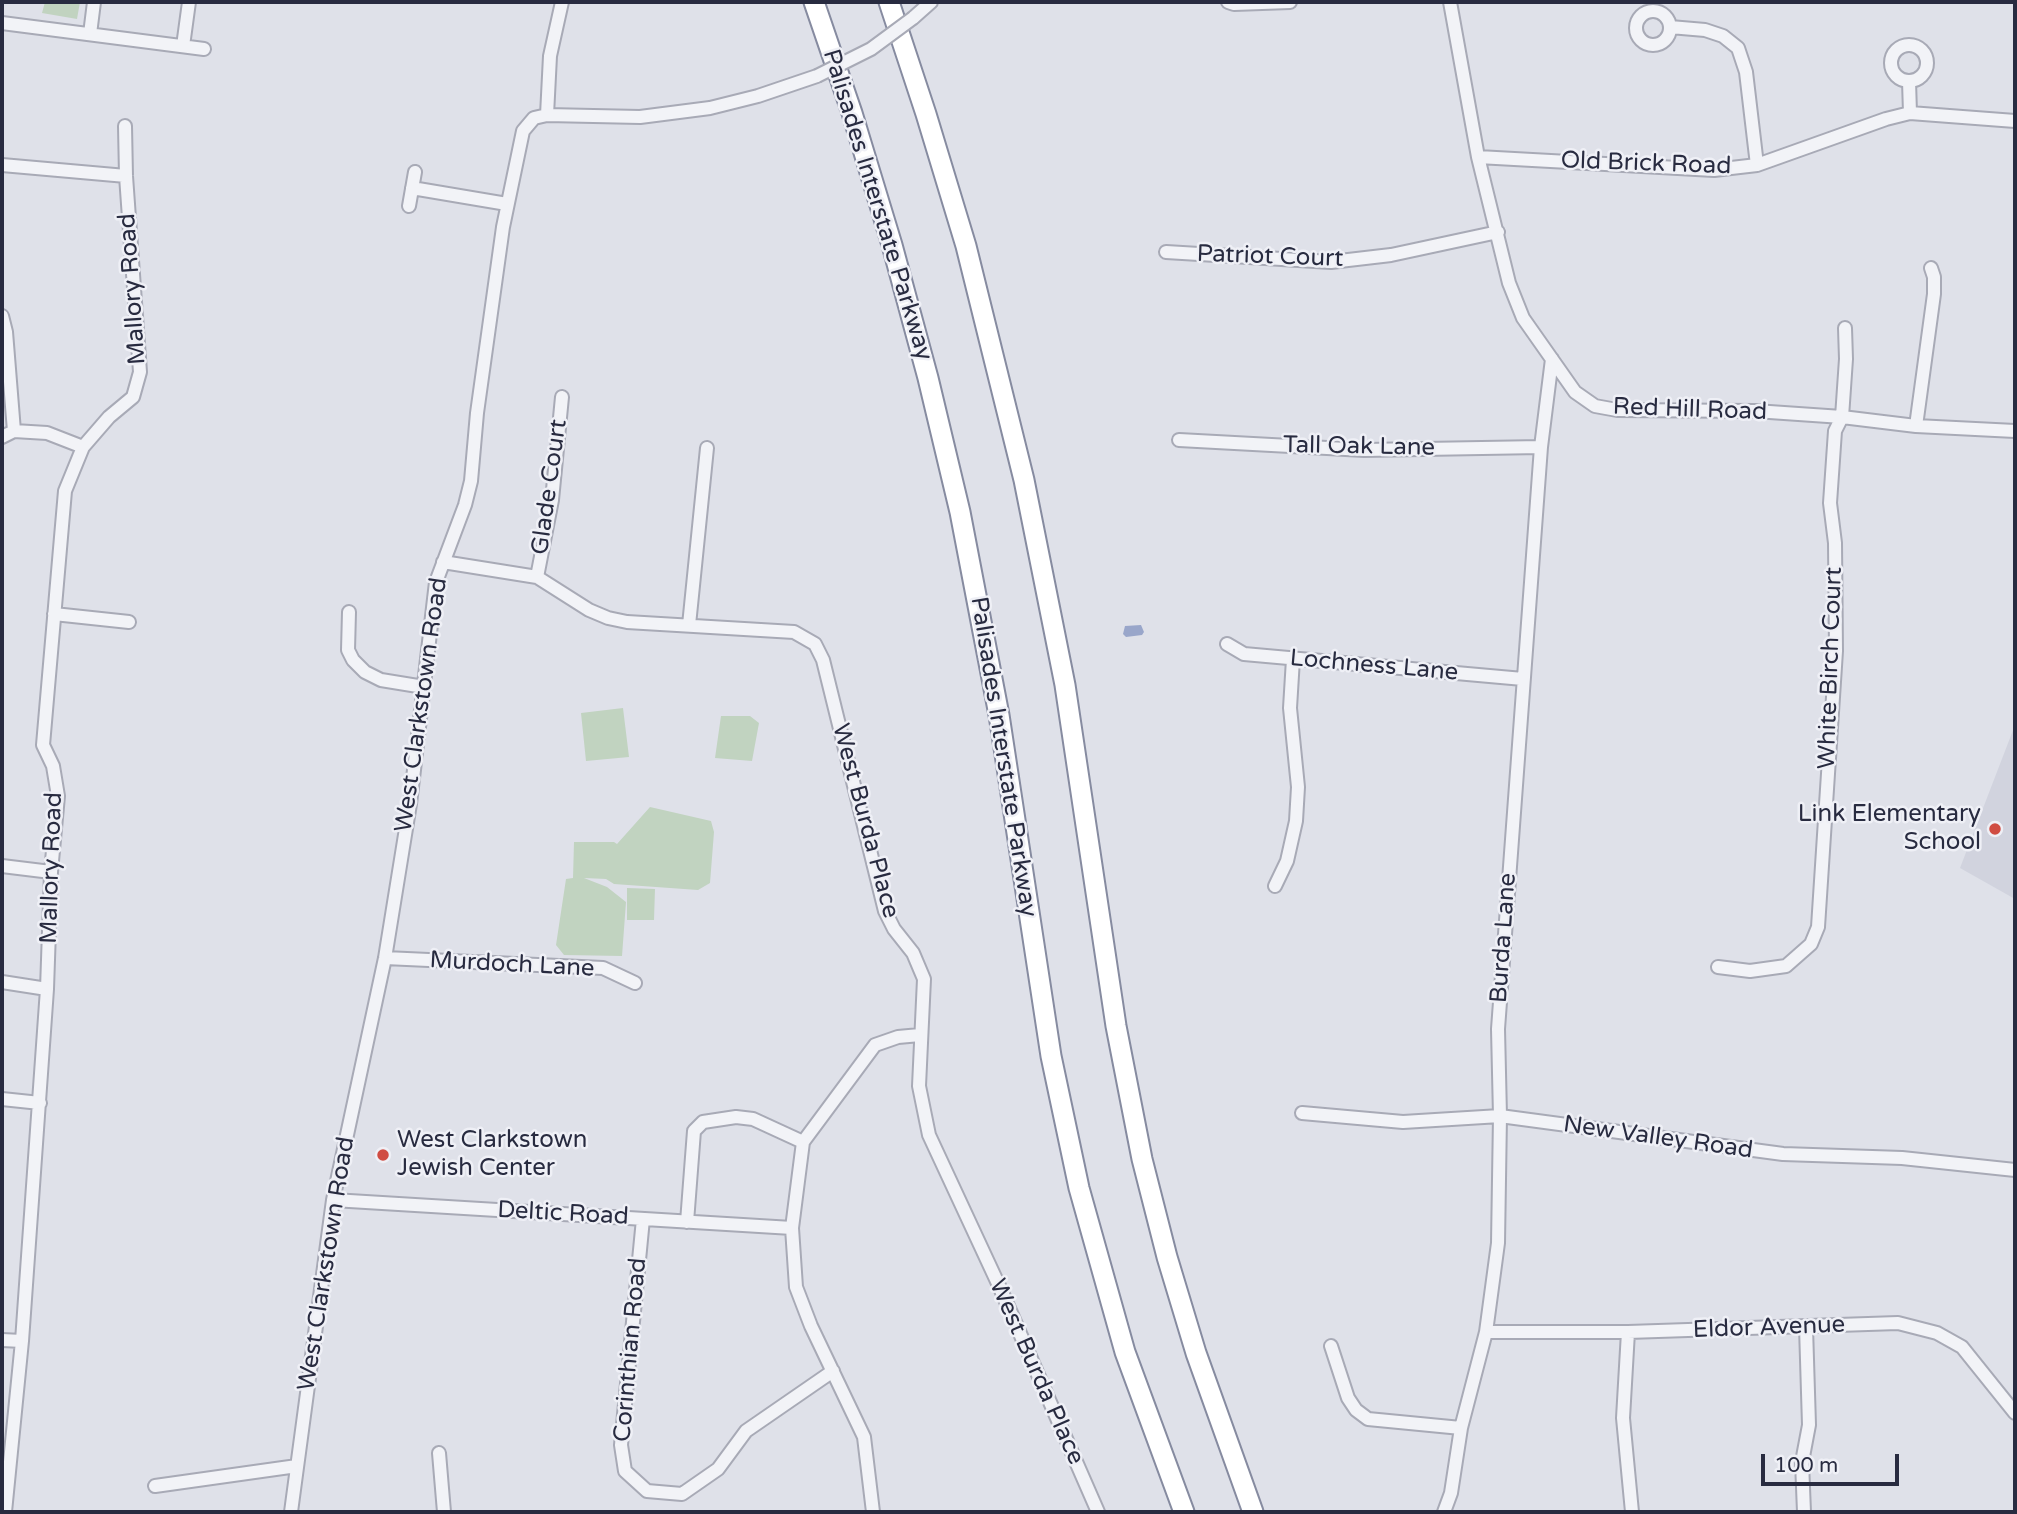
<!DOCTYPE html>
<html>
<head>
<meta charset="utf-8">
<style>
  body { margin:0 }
  #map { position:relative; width:2017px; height:1514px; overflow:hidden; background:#dfe1e9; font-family:"Varela Round",sans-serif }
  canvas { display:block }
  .frame { position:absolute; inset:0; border:4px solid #282b40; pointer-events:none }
  .scale { position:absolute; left:1761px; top:1454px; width:138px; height:32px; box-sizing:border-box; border:4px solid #282b40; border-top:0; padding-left:9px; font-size:21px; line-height:24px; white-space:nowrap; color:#282b40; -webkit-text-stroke:5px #eff0f6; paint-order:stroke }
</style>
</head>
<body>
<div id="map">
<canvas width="2017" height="1514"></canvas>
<div class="frame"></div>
<div class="scale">100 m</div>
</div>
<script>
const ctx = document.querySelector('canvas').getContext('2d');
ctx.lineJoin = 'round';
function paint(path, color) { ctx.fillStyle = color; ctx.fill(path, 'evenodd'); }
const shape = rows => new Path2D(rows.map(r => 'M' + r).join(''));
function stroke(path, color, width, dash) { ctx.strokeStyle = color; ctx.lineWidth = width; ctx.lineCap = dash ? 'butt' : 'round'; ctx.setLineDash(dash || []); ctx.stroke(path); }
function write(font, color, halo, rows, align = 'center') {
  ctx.font = font + ' "Varela Round",sans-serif'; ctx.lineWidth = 5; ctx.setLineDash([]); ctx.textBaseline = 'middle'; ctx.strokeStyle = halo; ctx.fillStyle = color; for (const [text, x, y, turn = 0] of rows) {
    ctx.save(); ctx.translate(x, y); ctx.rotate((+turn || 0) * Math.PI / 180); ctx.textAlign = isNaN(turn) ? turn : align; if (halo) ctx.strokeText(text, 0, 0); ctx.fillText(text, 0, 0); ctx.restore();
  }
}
paint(shape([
  [2015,725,2015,899,1960,868]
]), '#d1d3de');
paint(shape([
  [45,2,80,2,77,19,42,13],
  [623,708,629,757,586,761,581,713],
  [721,716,750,716,759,723,752,761,715,758],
  [650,807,711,821,714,832,710,883,698,890,614,884,606,879,584,878,607,887,626,902,622,956,564,955,556,945,566,879,573,878,574,842,614,842,617,844],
  [627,888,655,889,654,920,627,920]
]), '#c1d3c0');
paint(shape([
  [1141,625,1144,632,1142,635,1126,637,1123,634,1125,626]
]), '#99a6ca');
const minor = shape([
  [1228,2,1234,4,1290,2],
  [1450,2,1478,157,1509,283,1523,318,1575,392,1595,406,1617,410,1755,411,1842,417,1916,426,2015,431],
  '1636 28a17 17 0 1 1 34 0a17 17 0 1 1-34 0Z',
  [913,18,931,2],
  [2,23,204,49],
  [1670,27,1705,30,1723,36,1738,48,1746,72,1757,165],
  [90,34,94,2],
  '1891 63a18 18 0 1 1 36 0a18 18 0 1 1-36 0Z',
  [183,46,189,2],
  [1909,81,1910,113],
  [547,115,550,56,562,2],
  [1478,157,1714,170,1757,165,1886,119,1910,113,2015,121],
  [2,165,126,176],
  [412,188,507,204],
  [409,206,415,172],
  [1166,252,1331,262,1391,255,1498,232],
  [2,316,6,332,14,431],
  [1916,426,1934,294,1934,277,1931,268],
  [2,437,14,431,47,433,83,447],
  [1179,440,1364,450,1541,447],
  [443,562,537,577,589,610,608,618,627,622,794,632,815,644,823,660,885,911,894,929,913,953,924,979,919,1086,929,1135,1001,1290,1098,1512],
  [537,577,552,500,562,397],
  [349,612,348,650,353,660,365,672,381,680,424,687],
  [54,614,129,622],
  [689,625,707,448],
  [1227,644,1244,654,1523,679],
  [2,866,51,872],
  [1275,886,1287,861,1296,821,1298,787,1290,708,1293,659],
  [385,958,603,968,635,983],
  [1718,967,1750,971,1786,966,1811,944,1818,927,1836,651,1835,543,1830,503,1835,431,1842,417,1846,359,1845,328],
  [2,982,47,989],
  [2,1099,40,1103],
  [1302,1113,1403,1122,1500,1116,1783,1154,1902,1158,2015,1170],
  [333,1200,792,1228],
  [643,1219,621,1445,625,1471,647,1491,682,1494,718,1469,746,1431,833,1371],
  [687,1222,694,1131,703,1122,736,1117,753,1119,803,1142],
  [1486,1332,1628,1332,1898,1323,1937,1333,1962,1347,2015,1413],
  [1628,1332,1623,1418,1632,1512],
  [2,1340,22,1341],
  [1331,1346,1348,1398,1356,1410,1368,1419,1461,1428],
  [439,1453,444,1512],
  [155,1486,297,1466],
  [5,1512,22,1341,47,989,51,872,58,796,53,766,43,745,65,491,83,447,109,417,133,397,140,372,126,176,125,126],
  [291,1512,333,1200,385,958,410,804,436,582,465,505,471,481,477,413,503,227,523,131,534,118,547,115,640,117,710,108,758,96,817,76],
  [873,1512,864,1437,811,1326,796,1287,792,1228,803,1142,875,1045,898,1037,920,1035],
  [1444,1512,1451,1493,1461,1428,1486,1332,1498,1243,1500,1116,1498,1029,1541,447,1552,359],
  [1804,1512,1802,1462,1809,1425,1806,1327]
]);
const highway = shape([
  [814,2,852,113,892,245,928,378,960,512,999,715,1051,1056,1079,1188,1125,1352,1184,1512],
  [889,2,926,114,966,246,1024,480,1065,685,1116,1026,1142,1159,1167,1257,1196,1353,1253,1512]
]);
stroke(minor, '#a8aab6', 16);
stroke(highway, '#868ba0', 23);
stroke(minor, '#f2f3f7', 12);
stroke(highway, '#fff', 19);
const minorBridge = shape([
  [817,76,871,49,913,18]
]);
stroke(minorBridge, '#a8aab6', 16, []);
stroke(minorBridge, '#f2f3f7', 12);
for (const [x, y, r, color] of [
  [1995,829,7,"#d04c42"],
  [383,1155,7,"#d04c42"]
]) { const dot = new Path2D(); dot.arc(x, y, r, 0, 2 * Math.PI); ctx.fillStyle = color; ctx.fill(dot); stroke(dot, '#eff0f6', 2.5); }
write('24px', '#282b40', '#eff0f6', [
  ["Old Brick Road",1646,164,2],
  ["Palisades Interstate Parkway",877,205,73],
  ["Patriot Court",1270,257,2],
  ["Mallory Road",133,289,-94],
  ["Red Hill Road",1690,410,2],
  ["Tall Oak Lane",1359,447,1],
  ["Glade Court",550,487,-82],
  ["Lochness Lane",1374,666,5],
  ["White Birch Court",1831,668,-88],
  ["West Clarkstown Road",422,705,-82],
  ["Palisades Interstate Parkway",1003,757,81],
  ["West Burda Place",865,821,75],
  ["Mallory Road",52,868,-88],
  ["Burda Lane",1504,938,-86],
  ["Murdoch Lane",512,965,3],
  ["New Valley Road",1658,1138,8],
  ["Deltic Road",563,1214,3],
  ["West Clarkstown Road",327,1264,-81],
  ["Eldor Avenue",1769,1328,-2],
  ["Corinthian Road",631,1350,-85],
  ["West Burda Place",1036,1372,66]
]);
write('24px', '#282b40', '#eff0f6', [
  ["Link Elementary",1981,815],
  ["School",1981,843],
  ["West Clarkstown",397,1141,"left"],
  ["Jewish Center",397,1169,"left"]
], 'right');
</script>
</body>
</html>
